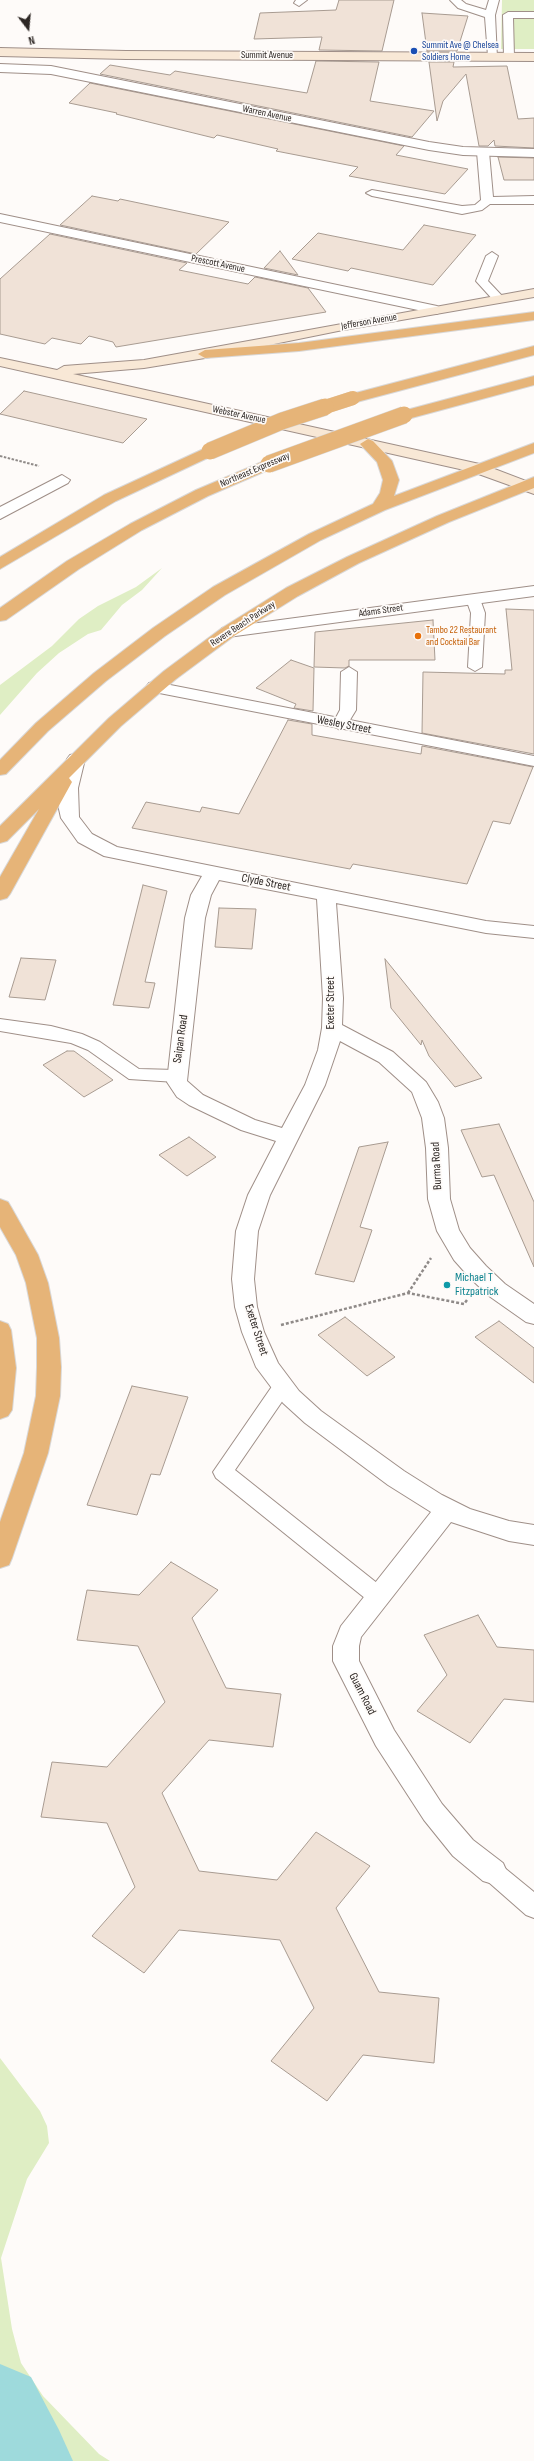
<!DOCTYPE html>
<html>
<head>
<meta charset="utf-8">
<style>
  body { margin:0 }
  #map { position:relative; width:534px; height:2461px; overflow:hidden; background:#fefbf9; font-family:"Sofia Sans Condensed",sans-serif }
  canvas { display:block }
  .north { position:absolute; left:8px; top:8px; width:40px; height:40px; -webkit-text-stroke:3px #fefbf9; paint-order:stroke; rotate:164deg; font-size:11px; font-weight:700; line-height:16px; text-align:center; color:#2d2724 }
  .north::after { content:''; display:block; margin:auto; width:14px; height:18px; background:#2d2724; clip-path:polygon(50% 0,100% 100%,50% 72%,0 100%) }
</style>
</head>
<body>
<div id="map">
<canvas width="534" height="2461"></canvas>
<div class="north">N</div>
</div>
<script>
const ctx = document.querySelector('canvas').getContext('2d');
ctx.lineJoin = 'round';
function paint(path, color) { ctx.fillStyle = color; ctx.fill(path, 'evenodd'); }
const shape = rows => new Path2D(rows.map(r => 'M' + r).join(''));
function stroke(path, color, width, dash) { ctx.strokeStyle = color; ctx.lineWidth = width; ctx.lineCap = dash ? 'butt' : 'round'; ctx.setLineDash(dash || []); ctx.stroke(path); }
function write(font, color, halo, rows, align = 'center') {
  ctx.font = font + ' "Sofia Sans Condensed",sans-serif'; ctx.lineWidth = 3.5; ctx.setLineDash([]); ctx.textBaseline = 'middle'; ctx.strokeStyle = halo; ctx.fillStyle = color; for (const [text, x, y, turn = 0] of rows) {
    ctx.save(); ctx.translate(x, y); ctx.rotate((+turn || 0) * Math.PI / 180); ctx.textAlign = isNaN(turn) ? turn : align; if (halo) ctx.strokeText(text, 0, 0); ctx.fillText(text, 0, 0); ctx.restore();
  }
}
paint(shape([
  [502,0,534,0,534,49,501,49],
  [162,568,142,590,122,605,101,630,88,634,59,653,37,673,0,715,0,685,52,646,79,619,98,606,136,587],
  [0,2058,40,2111,47,2126,49,2143,27,2179,1,2258,12,2329,21,2363,43,2396,99,2454,110,2461,3,2461,0,2458]
]), '#dfeec4');
paint(shape([
  [0,2364,31,2377,59,2430,73,2461,0,2461,0,2364]
]), '#9edadc');
const building = shape([
  [339,0,394,0,382,51,319,50,322,37,254,39,260,13,336,10,339,0],
  [422,13,468,16,457,51,427,51,422,13],
  [316,61,379,62,370,101,434,111,412,137,100,74,110,65,170,75,175,71,307,93,316,61],
  [429,62,454,62,453,67,507,66,518,119,534,118,534,148,495,146,494,140,488,146,479,146,466,74,443,101,437,121,429,62],
  [90,83,404,146,396,155,468,169,445,194,349,176,358,167,276,151,278,149,217,135,214,138,116,114,117,113,69,103,90,83],
  [498,157,534,158,534,180,504,180,498,157],
  [92,196,118,201,120,199,229,222,196,254,60,225,92,196],
  [424,225,476,235,433,285,351,268,348,271,292,259,318,233,403,250,424,225],
  [50,234,187,263,179,270,248,284,255,277,308,288,326,312,116,347,113,342,89,336,81,344,52,338,45,344,0,334,0,279,50,234],
  [280,251,298,275,264,268,280,251],
  [24,391,90,406,147,419,123,443,0,414,24,391],
  [506,609,534,610,534,754,422,733,423,672,505,674,505,670,512,670,506,609],
  [433,620,435,660,349,660,349,666,345,668,314,667,315,632,433,620],
  [291,660,314,668,313,711,294,708,296,704,256,688,291,660],
  [288,720,312,724,312,735,421,754,422,746,533,767,510,824,493,821,467,884,353,864,350,869,132,828,146,802,200,812,202,807,239,814,288,720],
  [143,885,167,891,145,982,155,983,149,1008,113,1005,143,885],
  [219,908,256,909,252,949,215,947,219,908],
  [21,958,56,960,45,1000,9,997,21,958],
  [385,959,431,1016,482,1078,455,1087,429,1056,422,1040,421,1045,391,1008,385,959],
  [67,1051,74,1051,113,1080,84,1097,43,1065,67,1051],
  [499,1124,534,1202,534,1267,494,1175,482,1177,461,1130,499,1124],
  [189,1137,216,1157,187,1176,159,1155,189,1137],
  [388,1142,360,1227,372,1230,354,1282,315,1274,359,1147,388,1142],
  [345,1317,395,1357,367,1376,318,1335,345,1317],
  [499,1321,534,1348,534,1383,475,1337,499,1321],
  [132,1386,188,1397,160,1475,151,1474,137,1515,87,1505,132,1386],
  [171,1562,218,1590,192,1618,226,1688,281,1694,273,1747,209,1740,162,1793,199,1871,277,1880,316,1832,370,1866,336,1908,379,1992,439,1998,434,2063,363,2055,327,2101,271,2061,314,2008,280,1940,179,1930,144,1973,92,1936,135,1887,107,1823,41,1817,52,1762,107,1767,165,1702,138,1646,77,1640,87,1590,139,1595,171,1562],
  [478,1615,497,1647,534,1650,534,1702,504,1699,470,1743,417,1711,447,1675,424,1635,478,1615]
]);
paint(building, '#f0e2d7');
stroke(building, '#a89b91', 1);
const lane = shape([
  [296,0,307,0,299,6,294,3,296,0],
  [450,0,461,0,466,4,486,10,489,0,499,0,495,15,497,58,493,59,488,56,485,17,458,8,450,0],
  [508,12,534,12,534,18,513,18,514,57,509,60,504,57,503,15,508,12],
  [483,149,489,152,493,197,534,196,534,204,490,204,482,210,462,214,372,196,366,193,372,190,462,206,475,205,481,200,477,152,483,149],
  [492,252,498,256,488,281,505,299,499,303,495,302,476,281,486,256,492,252],
  [473,595,480,599,485,613,482,667,475,671,468,667,471,613,466,599,473,595],
  [349,667,357,672,356,710,345,728,340,730,332,725,340,710,341,672,349,667],
  [0,1019,51,1026,82,1034,100,1042,139,1069,176,1070,182,1072,185,1076,182,1080,176,1082,129,1079,88,1050,71,1043,0,1031,0,1019],
  [282,1379,289,1382,292,1387,235,1470,387,1591,390,1597,387,1603,379,1606,371,1603,216,1478,213,1472,275,1382,282,1379],
  [493,1861,501,1865,534,1892,534,1918,526,1915,485,1879,481,1872,485,1865,493,1861]
]);
const street = shape([
  [0,64,51,66,429,142,463,147,534,149,534,157,463,155,429,150,51,74,0,72,0,64],
  [0,214,437,306,444,310,437,314,0,222,0,214],
  [62,475,70,480,68,483,0,519,0,507,62,475],
  [534,586,534,596,228,637,222,636,219,632,222,628,228,627,534,586],
  [155,682,534,756,534,766,149,691,146,687,149,683,155,682],
  [76,754,82,755,85,759,78,788,79,817,92,834,117,847,486,921,534,926,534,938,486,933,336,903,343,998,342,1025,393,1052,426,1082,438,1102,444,1118,448,1148,450,1199,459,1230,470,1248,486,1266,505,1284,534,1304,534,1324,526,1322,489,1296,470,1278,454,1260,437,1231,428,1199,426,1148,422,1118,412,1092,379,1062,340,1041,325,1085,270,1195,258,1231,254,1279,257,1307,264,1332,278,1363,299,1391,321,1411,404,1471,442,1495,470,1509,509,1521,534,1525,534,1545,509,1541,451,1522,361,1637,359,1646,359,1661,394,1730,442,1804,473,1840,503,1863,507,1872,503,1881,493,1884,483,1881,453,1856,424,1820,376,1746,333,1661,333,1646,341,1626,431,1512,388,1485,305,1423,283,1403,256,1367,242,1332,235,1307,232,1279,236,1231,248,1195,276,1141,241,1130,189,1105,177,1097,167,1082,185,918,191,895,202,876,104,856,78,842,61,818,59,809,60,788,67,759,70,755,76,754],
  [219,880,317,899,323,998,322,1028,318,1050,305,1085,282,1128,255,1120,203,1095,187,1081,205,918,211,895,219,880]
]);
const secondary = shape([
  [0,48,126,51,534,53,534,61,126,59,0,56,0,48],
  [534,289,534,297,338,331,205,358,144,368,73,374,484,465,534,484,534,494,473,472,0,366,0,358,57,370,64,366,144,360,534,289]
]);
const highway = shape([
  [534,312,534,320,299,351,205,358,198,354,205,350,299,343,534,312],
  [534,346,534,355,353,403,345,398,348,395,534,346],
  [534,376,534,385,404,420,396,415,399,412,534,376],
  [368,439,373,441,392,461,399,480,394,496,534,443,534,453,385,510,321,540,225,595,165,636,106,681,48,731,6,774,0,775,0,760,36,723,94,673,153,628,213,587,309,534,373,504,380,493,383,480,377,462,360,444,368,439],
  [210,446,218,451,216,454,116,501,0,569,0,557,104,495,210,446],
  [269,459,277,464,275,467,208,496,142,530,79,569,6,620,0,621,0,608,67,561,130,524,196,490,269,459],
  [534,477,534,488,449,522,359,563,298,596,234,636,176,679,121,726,69,778,72,782,10,894,7,898,0,900,0,877,39,809,7,841,0,843,0,826,109,718,164,671,222,628,286,588,347,557,437,516,534,477],
  [0,1199,8,1202,11,1207,38,1255,48,1283,59,1338,61,1367,60,1396,48,1453,12,1558,9,1565,0,1568,0,1522,24,1453,36,1396,37,1367,37,1338,26,1283,16,1255,0,1227,0,1199],
  [0,1321,8,1324,11,1330,16,1368,12,1410,8,1416,0,1419,0,1321]
]);
stroke(lane, '#9f8f88', 2);
stroke(street, '#9f8f88', 2);
stroke(secondary, '#9f8f88', 2);
stroke(highway, '#d9d8d8', 2);
stroke(shape([
  [0,456,39,466]
]), '#8f8a88', 2, [2.5, 1.5]);
stroke(shape([
  [408,1293,431,1258],
  [281,1325,408,1293,464,1304,467,1300]
]), '#8f8a88', 2.5, [3, 2]);
paint(lane, '#fff');
paint(street, '#fff');
paint(secondary, '#f8e8d6');
paint(highway, '#e6b478');
const highwayBridgeFar1 = shape([
  [322,408,353,398]
]);
const highwayBridge = shape([
  [210,451,282,421,325,407],
  [269,464,404,415]
]);
stroke(highwayBridgeFar1, '#d9d8d8', 14, []);
stroke(highwayBridge, '#d9d8d8', 18, []);
stroke(highwayBridgeFar1, '#e6b478', 14);
stroke(highwayBridge, '#e6b478', 17);
for (const [x, y, r, color] of [
  [414,51,4,"#1a4fb4"],
  [418,636,4,"#e8710a"],
  [447,1285,4,"#0f9aa8"]
]) { const dot = new Path2D(); dot.arc(x, y, r, 0, 2 * Math.PI); ctx.fillStyle = color; ctx.fill(dot); stroke(dot, '#fefbf9', 1.5); }
write('10px', '#164399', '#fefbf9', [
  ["Summit Ave @ Chelsea",422,45],
  ["Soldiers Home",422,57]
], 'left');
write('10px', '#2d2724', '#fefbf9', [
  ["Summit Avenue",267,55],
  ["Warren Avenue",267,114,12],
  ["Prescott Avenue",218,264,12],
  ["Jefferson Avenue",369,322,-10],
  ["Webster Avenue",239,415,12],
  ["Northeast Expressway",255,470,-23],
  ["Adams Street",381,611,-8],
  ["Revere Beach Parkway",243,624,-33]
]);
write('10px', '#c56008', '#fefbf9', [
  ["Tambo 22 Restaurant",426,630],
  ["and Cocktail Bar",426,642]
], 'left');
write('12px', '#2d2724', '#fefbf9', [
  ["Wesley Street",344,725,11],
  ["Clyde Street",266,883,11],
  ["Exeter Street",331,1003,-90],
  ["Saipan Road",181,1039,-82],
  ["Burma Road",437,1166,-93],
  ["Exeter Street",256,1330,72],
  ["Guam Road",362,1694,63]
]);
write('12px', '#0d838f', '#fefbf9', [
  ["Michael T",455,1278],
  ["Fitzpatrick",455,1292]
], 'left');
</script>
</body>
</html>
